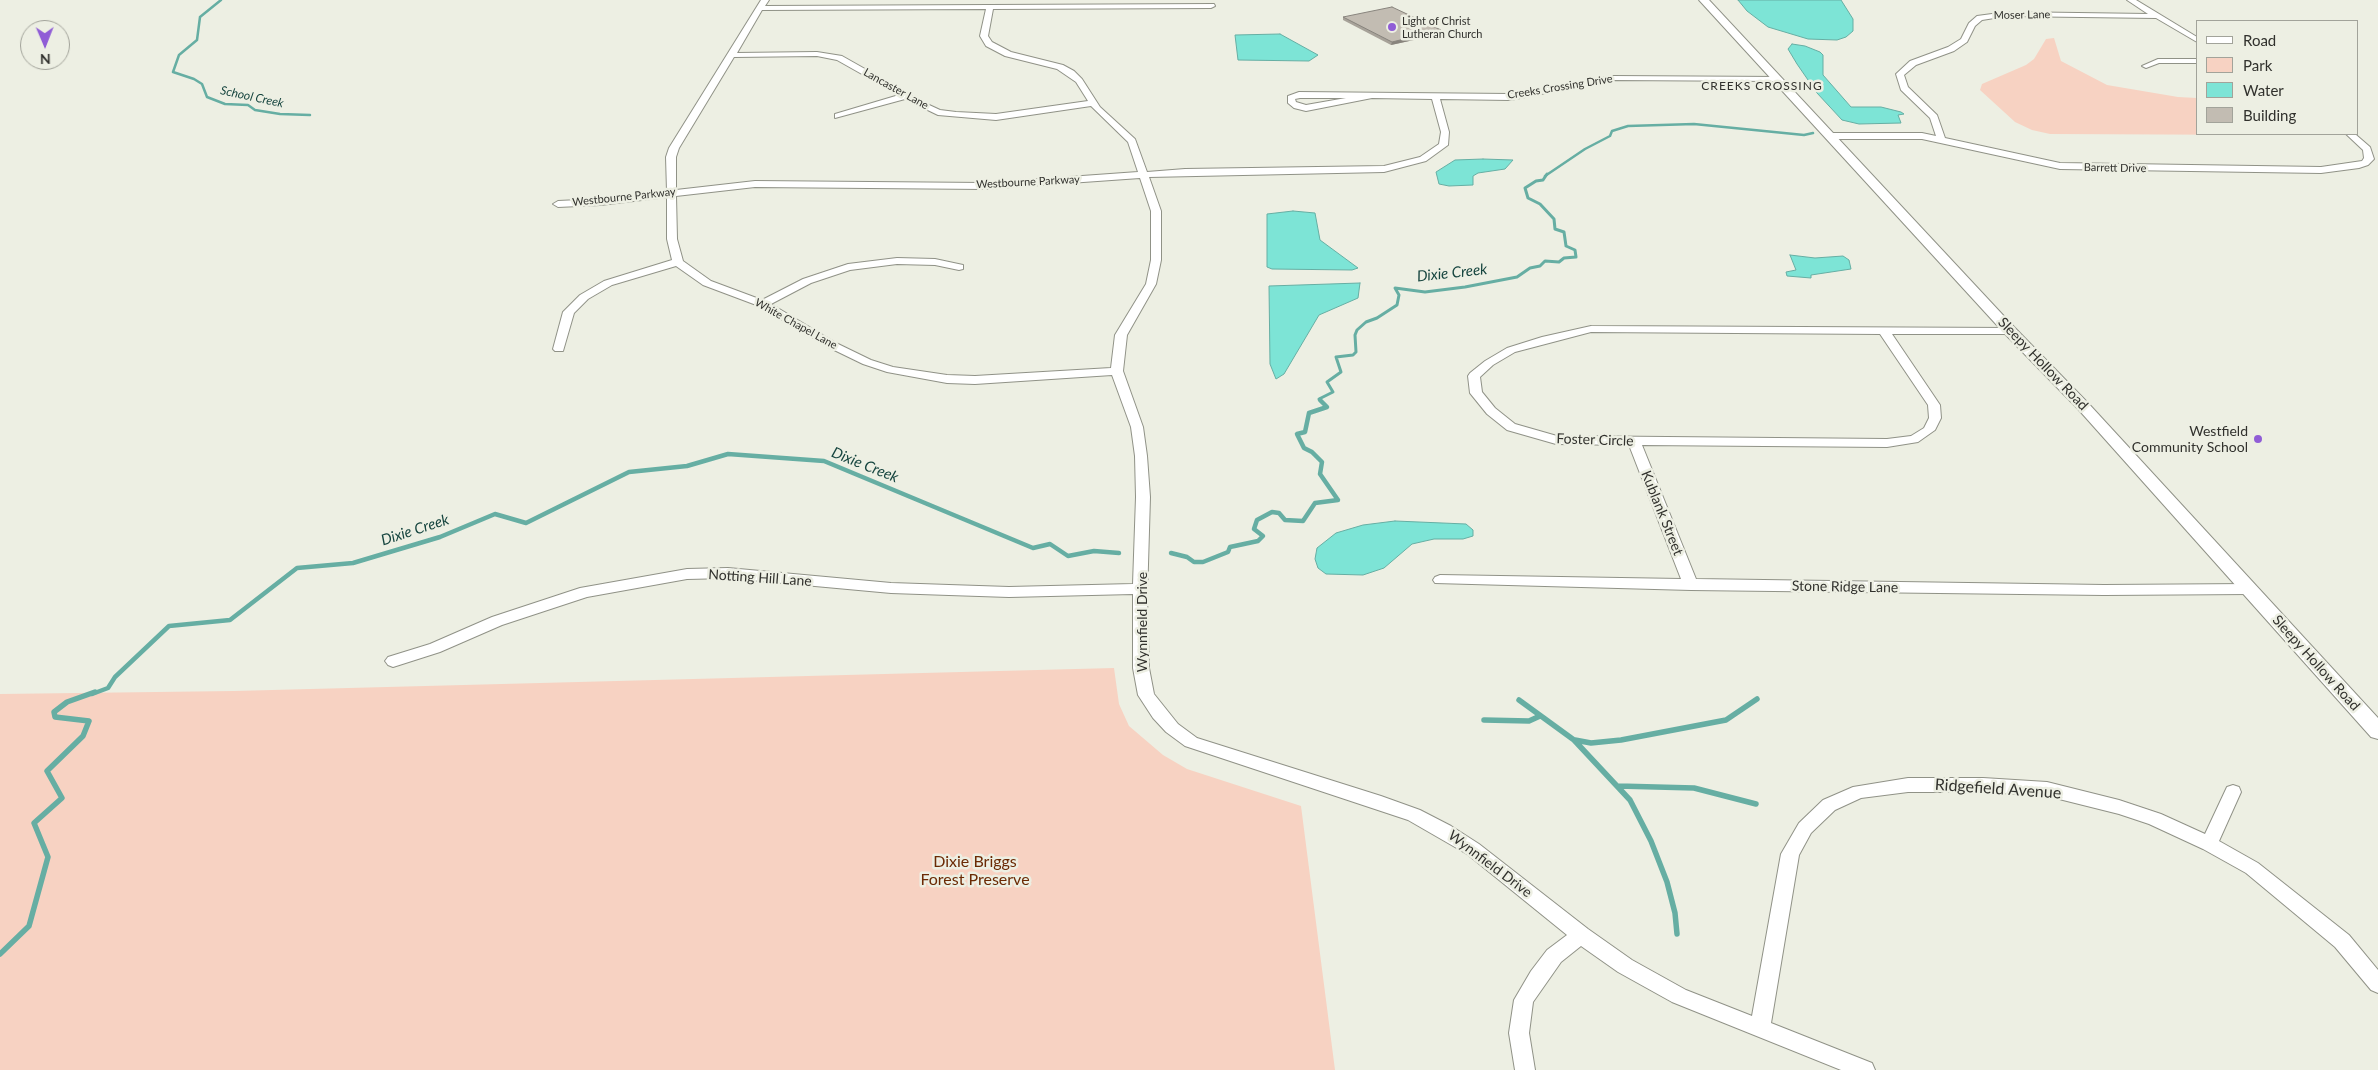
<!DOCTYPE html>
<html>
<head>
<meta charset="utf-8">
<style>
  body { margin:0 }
  #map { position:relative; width:2378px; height:1070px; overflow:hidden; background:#edefe3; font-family:Lato,sans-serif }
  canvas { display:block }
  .legend { position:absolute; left:2196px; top:20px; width:162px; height:115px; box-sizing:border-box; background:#edefe3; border:1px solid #a2a39a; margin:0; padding:6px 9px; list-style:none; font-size:15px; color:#31312d }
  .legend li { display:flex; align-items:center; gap:10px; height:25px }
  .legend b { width:25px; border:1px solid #a2a39a }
  .north { position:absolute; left:20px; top:20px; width:50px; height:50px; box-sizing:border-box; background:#edefe3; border:1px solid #a2a39a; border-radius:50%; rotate:179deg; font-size:14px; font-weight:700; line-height:20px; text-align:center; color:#31312d }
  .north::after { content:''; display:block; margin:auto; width:18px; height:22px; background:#905dd6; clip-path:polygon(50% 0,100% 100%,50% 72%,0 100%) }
</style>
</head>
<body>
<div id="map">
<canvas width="2378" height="1070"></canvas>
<ul class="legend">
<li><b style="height:6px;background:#fff"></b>Road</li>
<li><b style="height:14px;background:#f7d2c2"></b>Park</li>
<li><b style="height:14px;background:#7de4d6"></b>Water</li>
<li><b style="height:14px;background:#c2bcb2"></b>Building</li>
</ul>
<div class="north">N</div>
</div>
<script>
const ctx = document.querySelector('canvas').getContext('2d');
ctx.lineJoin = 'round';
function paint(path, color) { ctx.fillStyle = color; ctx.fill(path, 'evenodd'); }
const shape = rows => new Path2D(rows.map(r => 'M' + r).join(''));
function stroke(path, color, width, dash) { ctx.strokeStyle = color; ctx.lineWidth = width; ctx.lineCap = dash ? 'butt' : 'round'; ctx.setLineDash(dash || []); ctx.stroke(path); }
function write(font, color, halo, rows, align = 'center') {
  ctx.font = font + ' Lato,sans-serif'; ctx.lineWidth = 5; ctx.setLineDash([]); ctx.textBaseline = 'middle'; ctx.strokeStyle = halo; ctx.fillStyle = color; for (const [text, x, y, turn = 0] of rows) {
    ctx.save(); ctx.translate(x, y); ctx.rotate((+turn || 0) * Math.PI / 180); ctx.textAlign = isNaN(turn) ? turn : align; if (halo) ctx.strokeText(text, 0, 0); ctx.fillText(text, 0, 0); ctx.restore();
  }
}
paint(shape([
  [2054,38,2061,61,2107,85,2178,97,2197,98,2197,134,2278,135,2050,134,2032,130,2015,122,1980,90,1982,84,2026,65,2034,59,2046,39],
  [1114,668,1119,704,1129,726,1163,755,1187,769,1301,806,1335,1070,0,1070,0,694,234,691]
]), '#f7d2c2');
const water = shape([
  [1738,0,1841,0,1853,19,1853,31,1846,37,1837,40,1808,39,1768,27,1747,11,1738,0],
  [1280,34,1318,55,1309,61,1238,60,1235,35,1280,34],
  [1792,44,1805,46,1820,52,1823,55,1823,75,1851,107,1881,107,1901,112,1904,114,1898,115,1901,123,1859,124,1842,120,1817,93,1797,64,1788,49,1792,44],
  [1483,159,1513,160,1505,169,1478,173,1473,176,1473,185,1449,186,1439,184,1436,172,1455,160,1483,159],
  [1293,211,1315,213,1320,240,1358,268,1352,270,1272,269,1267,267,1267,214,1293,211],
  [1790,255,1815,258,1843,256,1849,260,1851,269,1811,275,1811,278,1787,276,1786,272,1796,270,1790,255],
  [1360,283,1358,298,1319,315,1284,374,1276,379,1270,364,1269,286,1360,283],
  [1395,521,1466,524,1473,530,1473,536,1463,539,1434,539,1412,544,1384,568,1363,575,1326,574,1318,568,1315,559,1317,548,1336,533,1363,525,1395,521]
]);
paint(water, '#7de4d6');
stroke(water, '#66aea3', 1);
stroke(shape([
  [221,0,200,17,197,40,179,55,173,72,194,79,202,84,207,97,225,104,248,105,255,110,280,114,310,115],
  [1545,176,1585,149,1610,136,1612,131,1628,126,1694,124,1804,135,1813,133]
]), '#66aea3', 2.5);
stroke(shape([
  [1322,402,1319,399,1333,392,1327,382,1341,372,1336,357,1353,355,1356,352,1355,335,1357,330,1366,322,1377,318,1397,305,1399,295,1395,288,1425,292,1465,287,1517,277,1530,268,1540,266,1545,261,1559,262,1564,258,1576,257,1575,250,1566,246,1564,232,1555,229,1554,219,1540,204,1528,198,1525,188,1536,181,1543,180,1547,174]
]), '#66aea3', 3);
stroke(shape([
  [1171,553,1187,557,1194,562,1203,562,1228,552,1230,547,1258,541,1263,536,1254,529,1257,520,1272,512,1279,513,1285,520,1303,521,1315,503,1338,500,1320,474,1322,462,1312,452,1304,448,1297,434,1305,432,1309,413,1327,407,1320,400],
  [92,694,108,688,115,677,169,626,230,620,297,568,353,563,440,537,495,514,526,523,629,472,687,466,728,454,824,461,1033,548,1050,544,1068,556,1094,551,1119,553]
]), '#66aea3', 4.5);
stroke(shape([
  [1519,700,1574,740,1630,800,1651,841,1667,882,1675,913,1677,934],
  [1484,720,1529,721,1540,716],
  [1575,740,1591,743,1621,740,1726,720,1757,699],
  [1618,786,1694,788,1756,804],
  [0,954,29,926,48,857,34,823,62,798,47,771,83,736,89,721,55,717,54,712,67,702,95,692]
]), '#66aea3', 5.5);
const minor = shape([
  [761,0,769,0,765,6,1214,4,1215,6,1211,8,993,9,988,36,992,42,1011,52,1063,65,1074,71,1082,79,1100,107,1135,139,1147,172,1185,169,1384,166,1420,157,1439,144,1441,132,1432,99,1372,98,1306,111,1294,108,1288,103,1288,96,1299,92,1510,94,1612,76,1779,77,1780,79,1776,81,1612,80,1510,100,1440,99,1449,132,1448,145,1426,161,1384,172,1149,177,1161,211,1161,260,1156,284,1127,335,1123,371,1143,427,1147,456,1150,497,1147,598,1149,668,1154,694,1178,724,1197,738,1381,796,1420,810,1451,826,1479,844,1588,929,1632,960,1686,990,1752,1016,1781,854,1799,823,1823,800,1853,787,1908,778,1983,778,2047,782,2119,800,2161,814,2205,834,2227,787,2233,785,2239,787,2241,792,2219,841,2258,863,2349,935,2378,970,2378,993,2371,990,2335,947,2246,873,2203,849,2149,824,2119,814,2047,796,1983,792,1908,792,1861,798,1835,810,1811,833,1799,855,1771,1023,1872,1063,1875,1070,1841,1070,1672,1002,1618,972,1581,946,1561,962,1533,1002,1529,1033,1535,1070,1515,1070,1509,1033,1514,1000,1531,971,1547,950,1567,935,1467,854,1408,820,1185,746,1166,732,1153,718,1138,695,1133,668,1133,594,1009,597,949,595,891,593,728,578,687,579,587,597,502,625,440,652,393,667,388,665,385,661,388,657,430,644,492,617,580,588,687,569,728,568,891,583,949,585,1009,587,1133,584,1136,497,1135,456,1131,427,1112,375,975,384,947,383,887,372,863,364,828,347,759,306,703,285,676,266,612,285,588,299,574,313,563,351,555,351,553,349,563,312,580,295,604,281,672,260,667,239,667,197,600,205,558,207,553,204,558,201,600,199,667,191,666,157,669,148,761,0],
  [986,9,980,36,986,46,1005,56,1057,69,1076,82,1088,101,996,114,956,112,940,110,927,104,842,56,817,52,737,53,762,10,986,9],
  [817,56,837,60,899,95,835,114,835,118,905,99,938,115,996,120,1091,106,1128,142,1138,172,984,183,755,181,676,190,676,157,679,148,734,57,817,56],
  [1300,98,1346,98,1306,105,1296,102,1295,99,1300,98],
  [1140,178,1151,211,1151,260,1146,284,1115,335,1111,368,975,376,947,375,893,367,871,360,836,343,771,304,811,283,850,270,897,264,935,265,959,270,963,269,963,265,935,259,897,258,848,264,803,279,762,300,711,281,683,261,677,239,676,196,755,187,984,189,1140,178],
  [2127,0,2136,0,2197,37,2197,42,2156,18,2007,16,1982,20,1975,26,1967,42,1954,51,1916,65,1904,75,1908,87,1937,115,1945,138,2060,163,2321,167,2362,161,2364,158,2363,150,2346,134,2355,134,2370,147,2374,159,2368,165,2359,168,2321,173,2060,169,1922,139,1829,139,1825,136,1829,133,1922,133,1936,136,1930,118,1901,90,1896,74,1910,61,1948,47,1961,39,1969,23,1977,16,2007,12,2148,14,2127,0],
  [2158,59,2197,59,2197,63,2159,63,2146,68,2142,66,2158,59],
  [1591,326,2010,328,2016,331,2010,334,1892,334,1940,405,1941,418,1935,430,1918,442,1887,447,1642,445,1696,579,2104,585,2250,584,2257,589,2250,594,2104,595,1691,590,1435,583,1433,580,1435,577,1440,575,1681,579,1629,445,1556,444,1507,430,1487,414,1470,393,1468,376,1470,373,1485,361,1507,348,1542,337,1591,326],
  [1591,332,1880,334,1928,405,1929,418,1924,428,1911,436,1887,439,1557,436,1515,424,1495,408,1482,392,1480,377,1493,365,1515,352,1591,332]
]);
const tertiary = shape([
  [1699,0,1709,0,2015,328,2088,403,2378,718,2378,739,2371,737,2078,409,2005,334,1699,0]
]);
stroke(minor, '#909287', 2);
stroke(tertiary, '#909287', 2);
paint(minor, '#fff');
paint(tertiary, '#fff');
paint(shape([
  [1343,17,1441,30,1441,34,1391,45,1343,20]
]), '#a7a299');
paint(shape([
  [1441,30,1441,34,1391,45,1392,42]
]), '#88847d');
const building = shape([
  [1392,7,1441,30,1392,42,1343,17,1392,7]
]);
paint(building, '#c2bcb2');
stroke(building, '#88847d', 1);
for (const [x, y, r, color] of [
  [1392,27,5,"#905dd6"],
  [2258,439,5,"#905dd6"]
]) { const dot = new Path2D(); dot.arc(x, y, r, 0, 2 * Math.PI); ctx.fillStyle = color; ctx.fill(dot); stroke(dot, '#edefe3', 2); }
write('11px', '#31312d', '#edefe3', [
  ["Moser Lane",2022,15,-1],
  ["Creeks Crossing Drive",1560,87,-9],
  ["Lancaster Lane",896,89,29],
  ["Barrett Drive",2115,168,1],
  ["Westbourne Parkway",1028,182,-3],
  ["Westbourne Parkway",624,197,-6],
  ["White Chapel Lane",796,324,29]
]);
write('11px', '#31312d', '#edefe3', [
  ["Light of Christ",1402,21],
  ["Lutheran Church",1402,34]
], 'left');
ctx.letterSpacing = '1px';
write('12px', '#31312d', '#edefe3', [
  ["CREEKS CROSSING",1762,86]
]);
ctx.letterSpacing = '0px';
write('italic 12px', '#16453f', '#edefe3', [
  ["School Creek",252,97,12]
]);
write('14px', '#31312d', '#edefe3', [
  ["Sleepy Hollow Road",2043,364,46],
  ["Foster Circle",1595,440,2],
  ["Kublank Street",1662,513,68],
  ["Notting Hill Lane",760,578,4],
  ["Stone Ridge Lane",1845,587,1],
  ["Wynnfield Drive",1142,622,-90],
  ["Sleepy Hollow Road",2316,663,48],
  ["Wynnfield Drive",1490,864,37]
]);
write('14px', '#31312d', '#edefe3', [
  ["Westfield",2248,431],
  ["Community School",2248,447]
], 'right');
write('italic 15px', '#16453f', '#edefe3', [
  ["Dixie Creek",1452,273,-6],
  ["Dixie Creek",865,465,22],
  ["Dixie Creek",415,530,-18]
]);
write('16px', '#31312d', '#edefe3', [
  ["Ridgefield Avenue",1998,789,4]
]);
write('16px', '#6b2a04', '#edefe3', [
  ["Dixie Briggs",975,862],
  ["Forest Preserve",975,880]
]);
</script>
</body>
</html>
